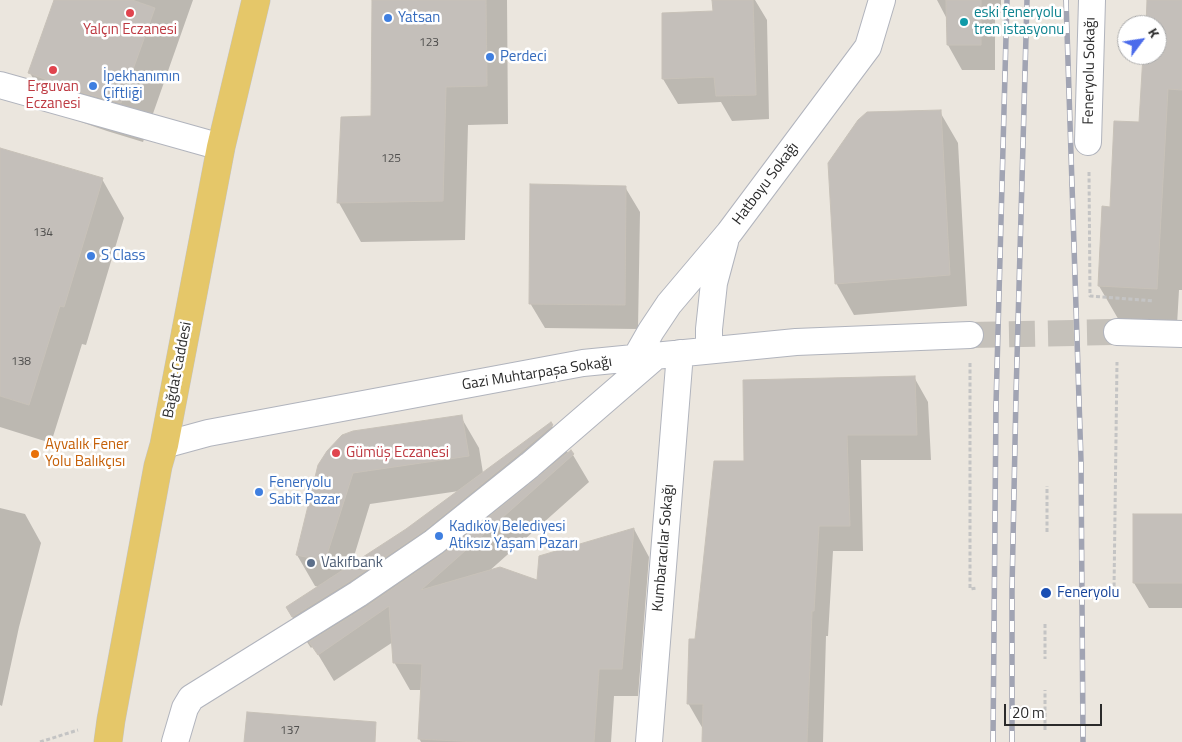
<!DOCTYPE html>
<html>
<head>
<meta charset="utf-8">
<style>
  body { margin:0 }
  #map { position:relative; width:1182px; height:742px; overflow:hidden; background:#ebe6de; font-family:"Titillium Web",sans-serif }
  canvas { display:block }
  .north { position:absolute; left:1117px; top:15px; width:50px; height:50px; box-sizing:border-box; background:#fff; border:1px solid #aaa; border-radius:50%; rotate:59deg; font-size:14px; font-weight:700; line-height:20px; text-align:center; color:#2b2b2b }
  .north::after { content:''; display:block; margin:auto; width:18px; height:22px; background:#4b6beb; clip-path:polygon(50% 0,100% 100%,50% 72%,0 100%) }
  .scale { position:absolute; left:1004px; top:704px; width:98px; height:22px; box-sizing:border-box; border:2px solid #2b2b2b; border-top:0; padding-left:6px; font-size:15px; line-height:18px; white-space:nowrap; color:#2b2b2b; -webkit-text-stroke:4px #fff; paint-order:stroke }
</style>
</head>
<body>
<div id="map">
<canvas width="1182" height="742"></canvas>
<div class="north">K</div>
<div class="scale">20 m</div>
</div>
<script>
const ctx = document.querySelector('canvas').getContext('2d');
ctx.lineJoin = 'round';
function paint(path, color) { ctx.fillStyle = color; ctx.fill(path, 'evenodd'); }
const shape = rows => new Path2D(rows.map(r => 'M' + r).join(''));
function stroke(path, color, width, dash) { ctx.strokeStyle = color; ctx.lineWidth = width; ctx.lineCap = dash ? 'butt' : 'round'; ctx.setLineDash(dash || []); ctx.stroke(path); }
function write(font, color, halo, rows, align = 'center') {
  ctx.font = font + ' "Titillium Web",sans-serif'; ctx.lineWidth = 5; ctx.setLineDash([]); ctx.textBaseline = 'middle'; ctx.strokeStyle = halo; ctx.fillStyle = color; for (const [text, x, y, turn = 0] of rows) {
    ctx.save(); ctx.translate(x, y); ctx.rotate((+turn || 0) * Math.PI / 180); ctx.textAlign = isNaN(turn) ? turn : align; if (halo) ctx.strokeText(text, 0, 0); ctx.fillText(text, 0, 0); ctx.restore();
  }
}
paint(shape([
  [56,0,193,0,143,142,107,131,52,112,30,73],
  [373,0,507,0,508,124,468,125,465,240,361,242,339,203,373,117],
  [714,0,755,0,767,20,769,119,732,121,721,102,678,104,663,79,714,12],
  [937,0,1001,0,1001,13,995,13,995,70,962,70,948,45,947,19],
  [1149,0,1182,0,1182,290,1179,290,1177,325,1120,322,1099,286,1111,208,1140,124,1145,55,1157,55,1157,25,1147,25],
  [940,112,958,143,967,306,854,315,836,283],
  [0,150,102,179,124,218,86,345,82,344,51,443,0,427],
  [625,187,640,212,638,329,545,328,530,303],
  [914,377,928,402,931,460,861,460,863,551,833,551,828,636,826,636,823,742,703,742,703,729,688,703,696,641,745,462],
  [461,417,479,448,483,473,551,424,568,453,571,451,573,455,589,482,488,572,538,582,634,529,649,557,638,696,614,696,611,742,421,742,419,738,422,690,410,690,394,662,393,642,334,681,313,646,311,648,305,639,287,608,319,587,315,586,297,555,319,466],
  [459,491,406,530,351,566,370,504],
  [0,508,25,514,41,543,19,627,2,706,0,705],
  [1182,515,1182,608,1149,608,1134,583]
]), '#0003');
const building = shape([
  [54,0,132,0,155,8,121,103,83,93,28,73,54,0],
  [372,0,486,0,487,86,446,87,443,201,337,203,341,117,371,116,372,0],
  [712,0,753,0,756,95,716,96,714,77,662,79,662,13,713,11,712,0],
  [946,0,981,0,981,45,947,45,946,0],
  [1147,0,1182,0,1182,90,1168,89,1157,289,1098,286,1102,206,1110,207,1114,121,1139,122,1143,55,1157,55,1157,25,1146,25,1147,0],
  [941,110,950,275,835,284,828,163,858,120,867,112,941,110],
  [0,148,103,178,64,307,60,306,29,405,0,396,0,148],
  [530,184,626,186,625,305,529,304,530,184],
  [915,376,917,435,847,435,850,526,819,526,814,611,812,611,807,742,702,742,703,704,687,704,689,639,695,639,714,461,744,461,743,380,915,376],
  [462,415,469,456,353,473,325,561,296,555,318,465,327,451,342,435,353,431,462,415],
  [551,422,553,425,520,453,425,530,350,581,292,617,286,607,406,529,551,422],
  [571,450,574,454,421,590,500,567,537,580,539,556,634,528,622,669,599,669,594,742,478,742,418,739,422,664,393,663,389,606,318,655,309,642,366,607,443,554,571,450],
  [1133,514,1182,514,1182,583,1133,583,1133,514],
  [247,712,376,722,375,742,244,742,247,712]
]);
paint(building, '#c4bfba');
stroke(building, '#c7c1b8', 1);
stroke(shape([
  [970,335,1117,332]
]), '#c5c1ba', 26, [26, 13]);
const street = shape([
  [0,85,221,147],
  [1088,142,1092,0],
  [1117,332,1182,334],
  [709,350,709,329,714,283,725,242],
  [635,359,651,331,669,304,729,233,868,47,882,0],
  [164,445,208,433,583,363,796,342,970,335],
  [175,742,185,708,191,698,358,594,434,542,530,465,655,357],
  [649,742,680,353]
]);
const primary = shape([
  [108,742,111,720,158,466,164,445,221,147,256,0]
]);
stroke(street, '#b1b4bd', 28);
stroke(primary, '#c4c4c4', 29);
stroke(shape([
  [1089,172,1090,296,1154,301],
  [970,363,970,589,977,588],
  [1047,532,1047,486],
  [1098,590,1114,590,1117,362],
  [1045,624,1045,659],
  [1045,730,1045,690],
  [40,742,78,730]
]), '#c4c4c4', 3, [4, 2.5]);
stroke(street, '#fff', 26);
stroke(primary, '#e5c769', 28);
const rail = shape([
  [1066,0,1081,461,1083,742],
  [993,742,996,405,1007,0],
  [1012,742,1012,589,1016,395,1027,0]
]);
stroke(rail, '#a1a4b3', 5.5);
stroke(rail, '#fff', 4, [11]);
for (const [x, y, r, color] of [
  [130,13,5,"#e0444e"],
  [388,18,5,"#3f7fe0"],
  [964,22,5,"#0f9aa8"],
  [490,57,5,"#3f7fe0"],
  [53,70,5,"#e0444e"],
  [93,86,5,"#3f7fe0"],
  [91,256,5,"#3f7fe0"],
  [336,453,5,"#e0444e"],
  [35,454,5,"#e8710a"],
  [259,492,5,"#3f7fe0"],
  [439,536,5,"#3f7fe0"],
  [311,563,5,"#5c6f8a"],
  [1046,593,6,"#1a4fb4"]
]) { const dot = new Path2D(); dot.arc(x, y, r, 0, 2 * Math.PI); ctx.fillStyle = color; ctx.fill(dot); stroke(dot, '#fff', 2); }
write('12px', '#51504f', null, [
  ["123",429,43],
  ["125",391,159],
  ["134",43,233],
  ["138",21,362],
  ["137",290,731]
]);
write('15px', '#0d838f', '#fff', [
  ["eski feneryolu",974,13],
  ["tren istasyonu",974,30]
], 'left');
write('15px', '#366cbe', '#fff', [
  ["Yatsan",398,18],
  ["Perdeci",500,57],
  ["İpekhanımın",103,77],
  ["Çiftliği",103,94],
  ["S Class",101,256],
  ["Feneryolu",269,483],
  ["Sabit Pazar",269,500],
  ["Kadıköy Belediyesi",449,527],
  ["Atıksız Yaşam Pazarı",449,544]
], 'left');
write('15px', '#be3a42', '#fff', [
  ["Yalçın Eczanesi",130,30],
  ["Erguvan",53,87],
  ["Eczanesi",53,104],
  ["Gümüş Eczanesi",346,453,"left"]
]);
write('15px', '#2b2b2b', '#fff', [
  ["Feneryolu Sokağı",1090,71,-89],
  ["Hatboyu Sokağı",766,184,-53],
  ["Bağdat Caddesi",178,370,-79],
  ["Gazi Muhtarpaşa Sokağı",537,374,-9],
  ["Kumbaracılar Sokağı",664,548,-85]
]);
write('15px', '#c56008', '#fff', [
  ["Ayvalık Fener",45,445],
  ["Yolu Balıkçısı",45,462]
], 'left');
write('15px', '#4e5e75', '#fff', [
  ["Vakıfbank",321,563]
], 'left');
write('15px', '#164399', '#fff', [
  ["Feneryolu",1057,593]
], 'left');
</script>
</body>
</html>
